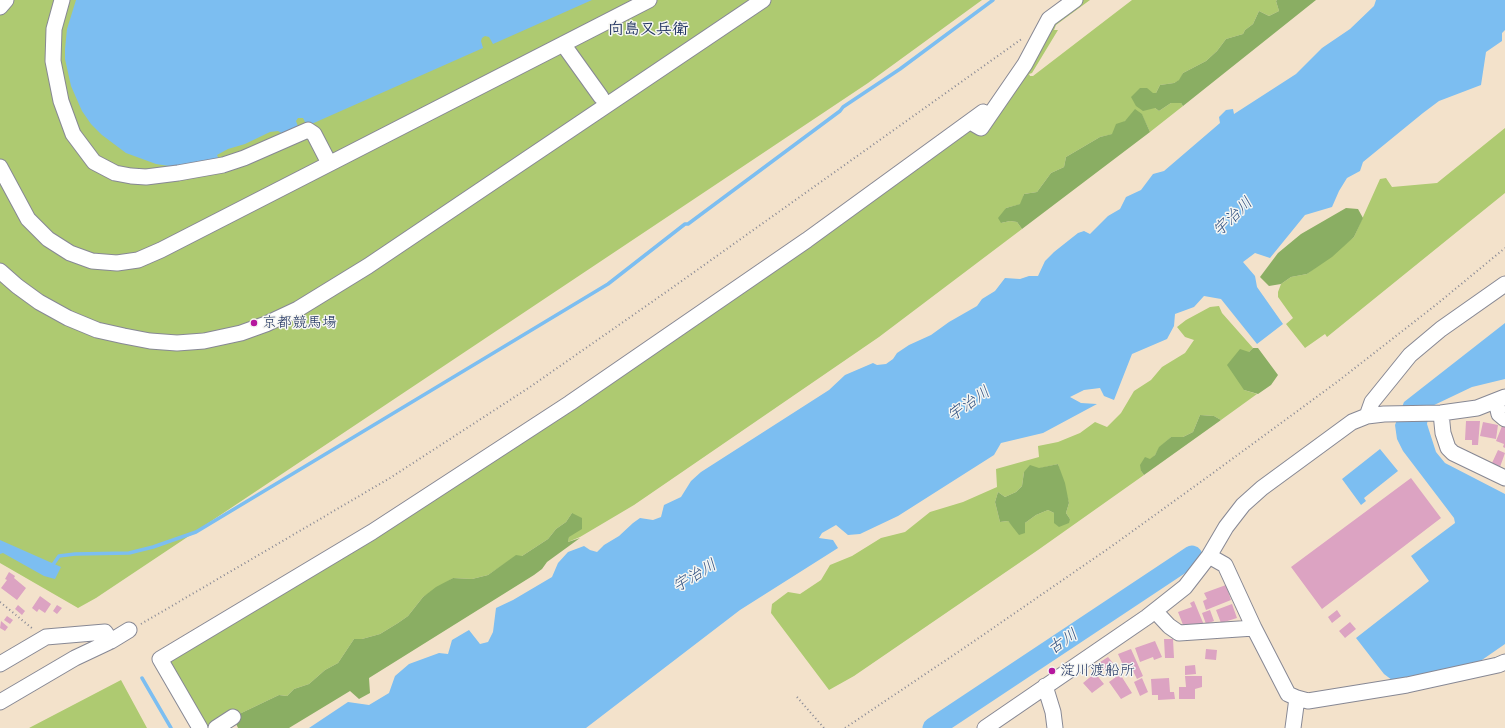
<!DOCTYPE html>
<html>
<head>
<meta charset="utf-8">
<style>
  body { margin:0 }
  canvas { display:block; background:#f3e2cb }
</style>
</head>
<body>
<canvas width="1505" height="728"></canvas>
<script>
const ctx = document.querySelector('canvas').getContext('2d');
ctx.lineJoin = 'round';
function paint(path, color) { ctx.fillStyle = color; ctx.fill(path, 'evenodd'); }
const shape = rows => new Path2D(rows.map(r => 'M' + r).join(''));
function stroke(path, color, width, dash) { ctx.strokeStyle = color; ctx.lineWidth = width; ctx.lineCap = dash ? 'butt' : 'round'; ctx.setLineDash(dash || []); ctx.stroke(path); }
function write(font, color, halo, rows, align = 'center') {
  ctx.font = font + ' "Patrick Hand","Klee One",sans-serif'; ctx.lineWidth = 3; ctx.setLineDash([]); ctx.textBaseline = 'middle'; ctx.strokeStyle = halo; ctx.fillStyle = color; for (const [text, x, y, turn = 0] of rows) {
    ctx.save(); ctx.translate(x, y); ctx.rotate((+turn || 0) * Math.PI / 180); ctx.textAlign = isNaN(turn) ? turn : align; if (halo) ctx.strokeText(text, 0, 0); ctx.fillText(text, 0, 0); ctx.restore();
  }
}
paint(shape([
  [0,0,982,0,868,83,96,598,78,608,0,563],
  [1075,0,1090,0,1056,25,1054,30,1058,30,1032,73,1029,74,1030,76,1033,76,1132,0,1277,0,1276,1,1279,11,1269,16,1259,11,1253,24,1245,30,1243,34,1226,39,1217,51,1206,61,1183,73,1180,80,1174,83,1160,85,1156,93,1153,93,1155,108,1159,111,1171,103,1181,103,1183,106,1150,132,1142,115,1125,121,1113,134,1100,137,1066,157,1064,167,1051,173,1037,192,1024,194,1021,204,1006,208,1001,223,1010,221,1017,222,1022,229,879,337,634,505,580,537,568,542,572,513,566,522,556,529,548,539,522,556,516,556,488,575,472,579,453,578,423,597,408,616,398,623,380,634,362,639,354,639,338,663,325,670,309,684,294,689,287,696,279,695,233,717,216,728,200,728,160,659,372,532,974,124,1049,19],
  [1505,128,1505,193,1327,337,1325,334,1305,348,1286,324,1293,318,1278,297,1278,292,1281,284,1291,277,1307,274,1354,237,1380,179,1386,178,1392,187,1437,183],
  [1219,306,1222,313,1253,348,1249,352,1244,390,1257,394,1221,420,1214,416,1200,415,1193,432,1183,437,1171,437,1160,447,1155,455,1141,471,1144,475,1038,550,854,676,829,690,771,613,772,604,788,592,800,594,821,580,830,565,852,556,881,538,905,532,930,512,963,502,997,487,996,469,1039,457,1038,446,1058,442,1080,433,1095,422,1107,427,1121,413,1134,391,1151,380,1162,367,1185,353,1194,340,1185,337,1177,327,1186,320,1210,307],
  [1058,464,1069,503,1066,513,1070,519,1054,523,1054,513,1048,510,1036,515,1025,523,1014,527,1008,521,1000,522,995,502,998,492,1005,497,1016,492,1022,486,1024,472],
  [121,680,147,728,29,728]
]), '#aeca71');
paint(shape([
  [1277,0,1316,0,1183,106,1181,103,1171,103,1159,111,1155,108,1143,111,1136,106,1131,97,1140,88,1147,88,1153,93,1156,93,1160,85,1174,83,1179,80,1183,73,1206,61,1217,51,1226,39,1243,34,1245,30,1253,24,1259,11,1269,16,1279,11,1276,1],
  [1135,109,1142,114,1150,132,1022,229,1017,222,1010,221,1001,223,998,218,1006,208,1020,204,1024,194,1037,192,1051,173,1064,167,1066,157,1100,137,1112,134,1116,124,1125,121],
  [1346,208,1358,209,1363,218,1354,237,1332,257,1307,274,1291,277,1281,284,1269,286,1260,277,1278,253,1301,234],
  [1253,348,1258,348,1278,375,1271,385,1258,394,1244,390,1227,365,1240,349,1249,352],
  [1200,415,1214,416,1221,420,1144,475,1141,471,1140,465,1145,457,1150,459,1155,455,1159,447,1171,437,1183,437,1193,432],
  [1058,464,1065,483,1069,503,1066,513,1070,519,1069,523,1059,527,1054,523,1054,513,1048,510,1036,515,1025,523,1025,533,1019,535,1008,521,1000,522,995,502,998,492,1005,497,1016,492,1022,486,1024,472,1030,465,1039,468],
  [572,513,582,518,582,529,569,537,568,542,580,538,547,562,542,569,534,575,369,678,370,693,359,699,350,691,289,728,238,728,233,717,279,695,287,696,294,689,309,684,325,670,338,663,354,639,362,639,380,634,398,623,408,616,423,597,436,587,453,578,472,579,488,575,516,555,522,556,548,539,556,529,566,522]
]), '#8aae63');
paint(shape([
  [76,0,592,0,493,44,489,37,485,36,482,38,481,41,483,48,307,126,303,118,298,118,296,121,299,129,283,134,278,131,270,132,245,144,228,149,217,155,220,161,185,167,169,166,156,164,126,153,102,135,91,124,82,111,71,86,65,59,65,49,67,29],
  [1376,0,1505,0,1505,30,1502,33,1502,41,1486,52,1481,85,1439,101,1423,113,1363,162,1360,171,1347,178,1339,191,1332,207,1305,215,1270,258,1255,253,1243,262,1255,276,1257,287,1283,324,1257,344,1221,299,1204,296,1194,307,1175,314,1174,326,1167,339,1132,354,1114,400,1104,396,1100,388,1084,390,1070,397,1081,403,1097,404,1043,433,1001,443,994,455,898,516,860,534,848,535,836,525,822,533,819,538,833,540,838,548,740,610,586,728,309,728,348,702,369,705,389,693,395,676,409,664,439,653,448,654,452,640,469,630,480,644,488,642,493,632,496,608,513,600,552,577,558,563,568,552,584,546,590,550,597,552,604,545,619,536,633,523,640,518,653,520,661,517,664,505,681,497,691,481,701,472,829,390,845,375,873,363,877,365,886,364,893,359,897,353,909,345,931,335,949,322,977,306,982,299,995,291,1005,278,1020,279,1029,276,1038,276,1045,261,1054,252,1078,233,1084,231,1090,234,1108,216,1120,209,1126,197,1141,190,1153,174,1164,171,1220,123,1219,117,1226,110,1233,109,1234,114,1296,74,1322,48,1350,29,1374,6],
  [1505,323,1505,379,1472,387,1430,407,1427,424,1436,452,1445,463,1505,494,1505,644,1479,662,1392,680,1384,674,1356,638,1429,581,1411,556,1455,523,1454,518,1403,451,1397,439,1395,425,1404,402],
  [1380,449,1398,471,1364,498,1366,501,1361,505,1342,479],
  [0,540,61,567,55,579,44,576,3,553,0,554]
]), '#7cbef1');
stroke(shape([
  [52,566,59,556,75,554,129,553,153,547,196,532,608,284,685,224,688,224,840,111,843,107,900,69,993,0],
  [142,678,171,728]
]), '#7cbef1', 3.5);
stroke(shape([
  [933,728,1192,556]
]), '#7cbef1', 21);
paint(shape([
  [1466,421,1480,421,1478,445,1472,445,1472,440,1465,440],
  [1483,422,1498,425,1496,439,1480,436],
  [1502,426,1505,427,1505,448,1503,447,1504,444,1496,441],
  [1498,450,1505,453,1500,467,1492,463],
  [1411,478,1441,518,1322,609,1291,567],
  [9,572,15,576,14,578,26,588,17,600,1,588,7,580,5,579],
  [1226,585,1231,600,1206,610,1203,601,1207,599,1204,593],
  [40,596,51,604,45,613,39,609,37,612,32,608],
  [1194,601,1204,625,1185,630,1178,612,1192,607,1190,603],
  [1232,604,1237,618,1221,623,1216,610],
  [18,605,25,611,22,615,15,609],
  [57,605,62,608,57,614,53,611],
  [1210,610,1214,621,1206,624,1202,613],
  [1337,610,1341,616,1332,623,1328,617],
  [7,616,13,620,10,624,4,620],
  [1,621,8,627,5,631,0,628],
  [1350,622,1356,629,1345,638,1339,631],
  [1164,639,1173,639,1174,658,1165,658],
  [1155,641,1162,657,1154,660,1153,657,1140,662,1135,648],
  [1131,649,1143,676,1137,679,1133,671,1127,674,1118,654],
  [1206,649,1217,650,1216,660,1205,659],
  [1108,657,1113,663,1102,671,1097,664],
  [1195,665,1196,674,1185,675,1185,666],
  [1095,673,1104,684,1092,693,1083,683],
  [1120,674,1132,693,1121,699,1109,682],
  [1185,676,1202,676,1202,687,1195,689,1195,699,1179,699,1179,687,1186,687],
  [1142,678,1148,692,1140,696,1134,682],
  [1169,678,1170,692,1174,692,1175,699,1158,700,1158,695,1152,695,1151,679]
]), '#dca3c2');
const minor = shape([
  [62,0,54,29,53,61,61,101,73,134,94,162,115,173,131,176,146,177,178,173,223,165,244,158,308,130,314,134,329,163],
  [0,7,6,0],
  [563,44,601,97],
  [0,167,28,219,48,239,70,253,92,261,117,263,138,260,161,250,649,0],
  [0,271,17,286,39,302,68,318,97,330,124,336,150,341,177,343,204,341,241,333,266,324,298,309,368,266,763,0],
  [1496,401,1499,414,1505,419],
  [1441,413,1443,433,1448,448,1453,453,1505,478],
  [1367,416,1372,402,1410,355,1441,329,1505,284],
  [1209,556,1225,565,1254,628],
  [1155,611,1169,626,1179,633,1254,628,1288,694,1297,698,1308,701,1407,685,1498,665,1505,662],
  [0,664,46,637,105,632,111,641],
  [1045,686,1053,712,1055,728],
  [0,702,75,658,111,641,129,630],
  [200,728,160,659,372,532,570,403,807,240,983,112,974,124,981,128,1025,64,1049,19,1075,0],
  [216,728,233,717],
  [985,728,1147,617,1185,587,1209,556,1226,527,1243,505,1262,488,1352,422,1367,416,1384,414,1441,413,1477,408,1505,397],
  [1293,728,1297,698]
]);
stroke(minor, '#878894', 17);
stroke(shape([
  [0,602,33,629],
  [141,624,390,478,530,387,669,290,1023,38],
  [797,697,824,728],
  [845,728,970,644,1112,546,1213,473,1337,382,1437,304,1505,248]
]), '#878894', 2, [1, 3]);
stroke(minor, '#fff', 15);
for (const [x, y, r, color] of [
  [254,323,4,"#b5179e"],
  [1052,671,4,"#b5179e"]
]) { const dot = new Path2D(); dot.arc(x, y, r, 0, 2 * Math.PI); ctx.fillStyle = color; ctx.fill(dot); stroke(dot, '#f6f6f2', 1.5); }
write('15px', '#1b2f5e', '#f6f6f2', [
  ["京都競馬場",262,323],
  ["淀川渡船所",1060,671]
], 'left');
write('bold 16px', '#1b2f5e', '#f6f6f2', [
  ["向島又兵衛",648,30]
]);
write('italic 16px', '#335383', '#f6f6f2', [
  ["宇治川",1233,217,-44],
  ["宇治川",969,404,-35],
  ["宇治川",695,576,-31],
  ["古川",1063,642,-34]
]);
</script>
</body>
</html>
